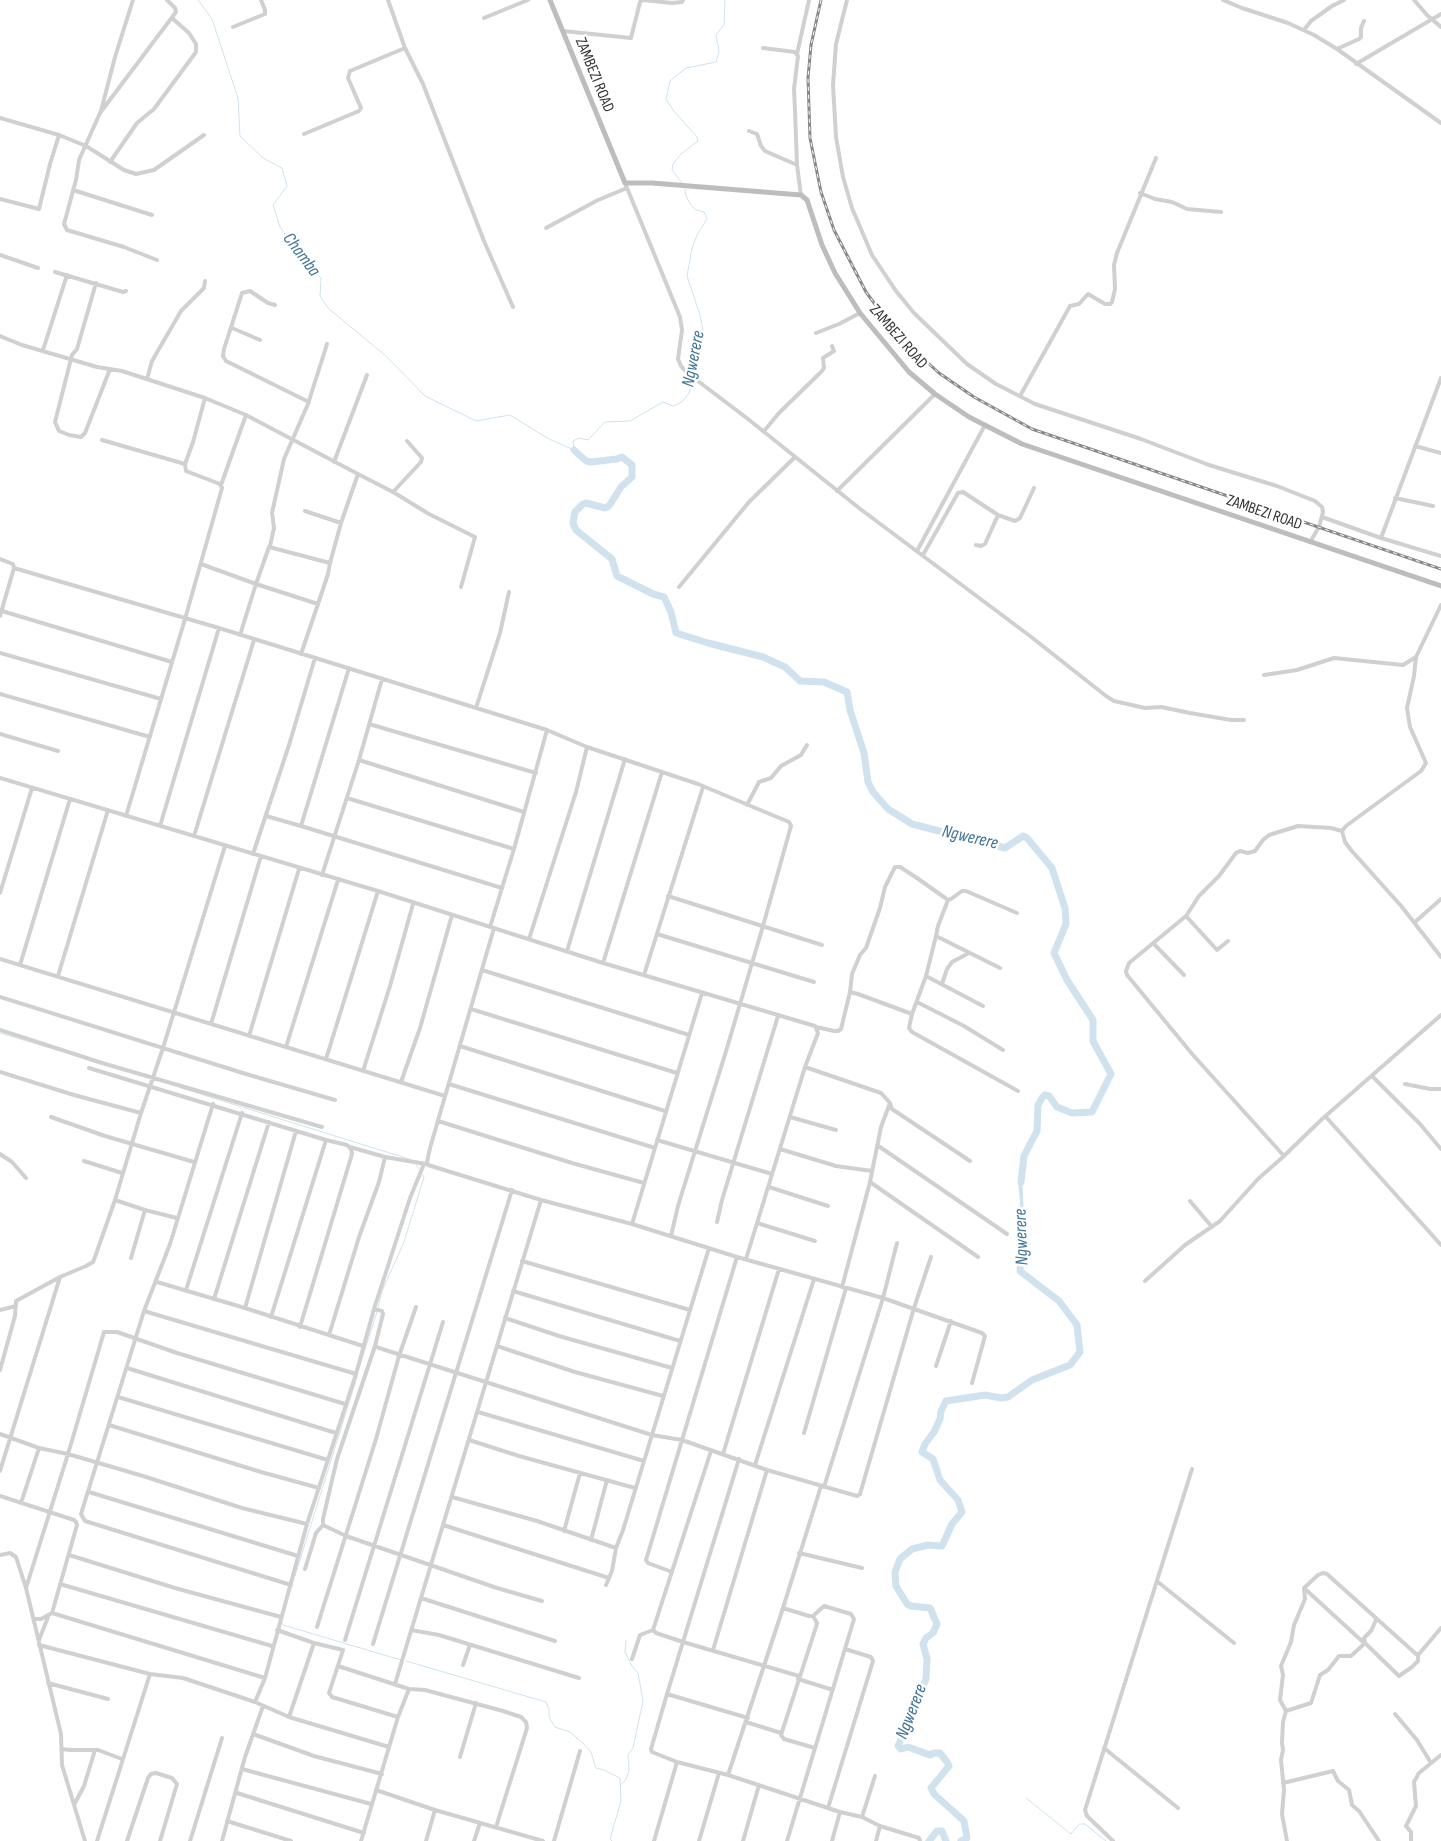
<!DOCTYPE html>
<html>
<head>
<meta charset="utf-8">
<style>
  body { margin:0 }
  canvas { display:block; background:#fff }
</style>
</head>
<body>
<canvas width="1441" height="1841"></canvas>
<script>
const ctx = document.querySelector('canvas').getContext('2d');
ctx.lineJoin = 'round';
function paint(path, color) { ctx.fillStyle = color; ctx.fill(path, 'evenodd'); }
const shape = rows => new Path2D(rows.map(r => 'M' + r).join(''));
function stroke(path, color, width, dash) { ctx.strokeStyle = color; ctx.lineWidth = width; ctx.lineCap = dash ? 'butt' : 'round'; ctx.setLineDash(dash || []); ctx.stroke(path); }
function write(font, color, halo, rows, align = 'center') {
  ctx.font = font + ' "Sofia Sans Condensed",sans-serif'; ctx.lineWidth = 5; ctx.setLineDash([]); ctx.textBaseline = 'middle'; ctx.strokeStyle = halo; ctx.fillStyle = color; for (const [text, x, y, turn = 0] of rows) {
    ctx.save(); ctx.translate(x, y); ctx.rotate((+turn || 0) * Math.PI / 180); ctx.textAlign = isNaN(turn) ? turn : align; if (halo) ctx.strokeText(text, 0, 0); ctx.fillText(text, 0, 0); ctx.restore();
  }
}
paint(shape([
  [1024,1156,1022,1173,1024,1217,1018,1218,1014,1217,1019,1214,1020,1201,1018,1182]
]), '#cfe2ee');
stroke(shape([
  [198,0,212,19,238,98,240,136,263,158,282,168,287,186,273,205,280,227,305,262,321,278,320,296,328,308,387,357,425,396,476,421,510,415,549,439,574,450],
  [682,183,672,170,673,164,681,154,698,141,697,137,673,110,666,99,670,81,686,68,716,62,719,51,716,35,724,25,725,0],
  [574,449,573,441,579,438,588,440,605,422,630,421,663,402,673,406,676,405,683,401,689,393,702,345,703,330,700,315,687,276,692,248,698,233,707,219,704,212,696,210,691,205,686,196,685,189],
  [0,1033,57,1050],
  [181,1088,409,1159],
  [416,1165,419,1169],
  [378,1308,382,1291,404,1242,424,1177,423,1175],
  [359,1368,377,1312],
  [295,1576,357,1377],
  [282,1623,283,1625,401,1660],
  [406,1661,546,1702,549,1709,549,1717,555,1727,570,1732,583,1743,591,1752,596,1768,604,1770,620,1778,621,1801,610,1839,612,1841],
  [620,1786,626,1779,629,1771,628,1755,633,1748,643,1701,638,1673,632,1666,625,1652,626,1640],
  [1026,1798,1071,1834,1079,1824,1085,1824,1106,1841]
]), '#cfe2ee', 1);
stroke(shape([
  [574,450,586,461,591,462,617,459,622,457,632,465,632,477,621,487,609,506,605,508,586,503,583,504,575,512,573,523,576,530,612,559,617,576,653,594,664,597,671,612,676,633,708,643,763,657,785,667,800,681,824,682,847,692,850,710,864,753,868,782,873,792,888,809,912,824,1005,848,1023,836,1027,838,1052,868,1065,908,1066,924,1054,953,1067,980,1093,1020,1093,1041,1111,1074,1092,1112,1072,1113,1057,1107,1049,1096,1045,1095,1042,1098,1038,1105,1037,1131,1024,1156,1021,1182],
  [929,1841,937,1831,942,1831,946,1841],
  [961,1841,967,1838,964,1821,934,1794,931,1788,949,1766,947,1762,940,1753,934,1753,930,1755,908,1747,901,1749,898,1746,926,1679,927,1659,923,1644,926,1638,933,1633,937,1624,930,1608,911,1606,907,1604,896,1586,895,1572,900,1559,912,1549,928,1545,942,1546,952,1524,962,1512,958,1500,940,1480,933,1459,922,1452,925,1444,934,1432,940,1419,941,1411,946,1401,985,1395,1001,1398,1008,1397,1032,1380,1070,1365,1080,1352,1077,1325,1059,1301,1020,1271,1022,1240,1020,1235,1021,1211]
]), '#cfe2ee', 7);
stroke(shape([
  [388,0,405,48,423,84,484,241,513,307],
  [847,0,836,44,833,85,836,137,843,177,852,208,872,255,896,291,914,313,967,364,996,384,1035,404,1141,439,1209,465,1277,486,1315,501,1322,507,1323,512,1319,527,1310,542],
  [1223,0,1242,8,1288,23,1314,35,1337,49,1441,123],
  [1414,0,1427,15,1441,27],
  [484,18,528,0],
  [233,27,265,14,265,10,261,0],
  [1304,30,1311,21,1332,6,1344,0],
  [563,31,631,38,640,2,643,0,672,3,682,2,683,0],
  [763,48,795,52,798,56,794,89,795,110,797,165,801,195],
  [1337,49,1359,39,1361,37,1361,28,1364,21],
  [797,54,809,0],
  [1356,64,1441,14],
  [101,111,115,57,133,0],
  [0,118,59,135,86,146,124,170,136,174,154,170,204,135],
  [749,131,757,134,761,146,765,151,797,165],
  [304,134,359,111,361,108,348,78,350,71,405,48],
  [110,162,137,123,154,109,196,52,196,44,189,33,172,18],
  [625,183,680,317,682,330,678,359,681,366,686,372,748,419,859,508,1030,636,1106,696,1114,701,1145,708,1161,707,1190,713,1231,720,1244,720],
  [73,190,152,215],
  [1140,193,1155,199,1172,202,1187,209,1221,212],
  [0,199,39,209,50,164,59,135],
  [546,228,598,200,627,188],
  [0,255,38,268],
  [157,260,124,247,67,230,64,224,76,180,79,160,100,113,176,12,175,8,167,0],
  [55,272,123,292,126,291],
  [96,283,77,349,72,355,55,422,59,431,69,435,81,437,85,433,110,369],
  [275,305,268,303,250,291,242,293,224,349,223,356,226,361,309,402],
  [232,328,260,340],
  [816,333,839,324,860,313],
  [0,336,22,345,97,367,122,371,205,398,246,415,358,474],
  [43,350,67,275],
  [147,379,152,361,181,311,204,288,205,281],
  [1020,396,1070,306,1079,304,1088,294,1105,304,1110,304,1112,302,1115,289,1114,265,1117,253,1156,158],
  [764,431,779,413,822,371,824,368,823,358,834,351,832,346],
  [102,440,185,464,186,471,220,484,222,488,185,619,126,816],
  [1415,446,1441,453],
  [334,462,367,375],
  [185,464,193,442,205,398],
  [221,485,246,415],
  [837,491,935,394],
  [393,492,429,514,475,537,461,587],
  [1395,498,1433,506],
  [305,511,341,523],
  [1322,517,1381,538,1441,556],
  [1381,538,1441,378],
  [976,545,981,546,985,544,998,515],
  [270,546,274,528,272,513,284,459,308,404,327,344],
  [917,551,985,425],
  [923,555,958,493,963,492,998,515,1015,521,1020,518,1034,488],
  [0,559,13,564,14,568,219,628,547,730,587,747,698,784,789,822,791,826,763,926,727,1048,678,1206,671,1236],
  [201,564,256,584,269,547,330,563,341,523,358,474,393,492,421,462,422,458,407,441],
  [679,587,749,502,795,457],
  [318,604,328,574,330,563],
  [1441,605,1416,657,1414,676,1407,708,1410,727,1426,763,1421,771,1346,826,1342,831,1345,842,1351,850,1402,907,1441,957],
  [2,611,172,662],
  [0,616,14,568],
  [240,635,256,584,318,604,301,654],
  [0,653,161,699],
  [1264,675,1297,670,1334,658,1403,665,1416,657],
  [0,694,150,737],
  [476,708,500,633,509,592],
  [369,724,536,773],
  [0,734,58,751],
  [359,760,524,812],
  [0,778,378,891,603,963,815,1026,818,1033,805,1067,746,1259],
  [347,798,514,849],
  [747,805,759,782,771,778,781,766,801,755,807,745],
  [266,816,301,826,349,668],
  [160,826,219,628],
  [301,826,502,888],
  [1342,831,1331,828,1298,826,1269,835,1263,840,1255,851,1248,853,1240,851,1236,853,1219,876,1199,896,1186,916,1129,963,1126,971,1127,975,1193,1055,1284,1156,1321,1120,1441,1015],
  [194,836,254,640],
  [253,854,289,745,315,658],
  [322,875,359,760,382,679],
  [0,893,32,788],
  [668,896,822,945],
  [1186,916,1217,950,1228,941],
  [1415,922,1441,899],
  [490,927,514,849,547,730],
  [494,928,430,1148,427,1162,428,1165,541,1200,632,1224,737,1257,883,1298,982,1333,985,1336,972,1383],
  [657,934,814,982],
  [936,936,938,926,948,900],
  [529,939,576,792,587,747],
  [1153,943,1184,975],
  [567,951,625,759],
  [0,959,445,1096],
  [603,963,662,772],
  [20,965,70,799],
  [482,970,689,1035],
  [644,975,703,787],
  [58,976,108,810],
  [926,976,983,1006],
  [942,984,947,969,952,962,969,953],
  [850,992,852,974,860,955,866,948,880,908,885,887,895,867,900,867,917,878,948,900,951,899,962,891,966,891,1017,913],
  [0,997,246,1074,335,1100],
  [917,1002,964,1026,1003,1050],
  [471,1009,677,1073],
  [912,1014,909,1028,912,1032,1018,1091],
  [211,1024,261,856],
  [816,1027,834,1031,838,1031,841,1029,850,992,858,994,912,1014,926,976,936,936,1000,968],
  [0,1030,102,1063,322,1127],
  [249,1036,299,869],
  [460,1046,665,1111],
  [286,1047,338,880],
  [326,1059,378,891],
  [805,1067,881,1093,890,1103,892,1109,970,1161],
  [89,1068,326,1140,271,1317],
  [363,1071,390,986,413,904],
  [0,1072,74,1095,141,1113],
  [1372,1076,1420,1124,1441,1149],
  [401,1082,420,1028,452,915],
  [449,1084,655,1148],
  [1405,1084,1430,1089,1441,1089],
  [213,1104,170,1244,144,1311,81,1514,85,1521,291,1585],
  [51,1117,105,1136,194,1162],
  [790,1117,836,1130],
  [1326,1117,1441,1245],
  [438,1121,572,1163,644,1183],
  [296,1131,245,1308,363,1346],
  [657,1140,772,1174],
  [877,1145,1007,1234],
  [350,1147,385,1157,426,1164],
  [780,1149,836,1166,872,1171],
  [0,1154,12,1162,26,1178],
  [84,1161,122,1173],
  [870,1182,978,1257],
  [769,1187,828,1206],
  [115,1200,145,1210,177,1218],
  [1190,1201,1212,1227],
  [717,1222,722,1200,778,1016],
  [757,1223,815,1241],
  [632,1224,702,993],
  [131,1258,145,1210],
  [522,1261,690,1310],
  [1145,1281,1185,1245,1220,1221,1258,1179,1284,1156],
  [157,1282,245,1308],
  [842,1287,870,1182,881,1127,890,1103],
  [186,1290,242,1113],
  [513,1291,680,1341],
  [214,1299,269,1122],
  [374,1309,382,1311,383,1314,375,1346,379,1348,652,1435,682,1440,767,1470,857,1496,860,1494,914,1308,931,1257],
  [0,1310,16,1306],
  [144,1311,356,1374],
  [505,1318,559,1336,672,1368],
  [300,1327,352,1154,351,1149,347,1145,326,1140],
  [329,1335,359,1237,379,1182,385,1157],
  [375,1346,337,1459,323,1519,323,1525,346,1536,497,1588,542,1601],
  [497,1346,575,1372,663,1396],
  [936,1366,951,1321],
  [127,1368,336,1433],
  [0,1370,15,1316,16,1301,60,1277,86,1266,93,1262,95,1257,115,1200,141,1113,163,1048,225,846],
  [118,1397,328,1460],
  [478,1412,644,1461],
  [109,1425,261,1472,319,1488],
  [804,1433,846,1288],
  [0,1434,39,1448,68,1454,143,1476,242,1508,307,1524],
  [469,1440,519,1456,635,1488],
  [711,1451,653,1630,656,1633,683,1642,799,1676],
  [723,1454,779,1269],
  [739,1459,667,1694,651,1749,652,1752,677,1762,728,1775,840,1812,862,1817,880,1826,919,1838,920,1841],
  [755,1465,814,1279],
  [0,1471,60,1277],
  [824,1487,883,1298,897,1243],
  [89,1492,298,1556],
  [0,1496,74,1520,76,1522,77,1525,52,1613,41,1619,34,1619],
  [452,1497,537,1521,616,1548],
  [21,1503,39,1448],
  [443,1525,609,1578],
  [564,1531,580,1473],
  [591,1540,607,1480],
  [799,1553,862,1568],
  [0,1555,10,1553,16,1557,26,1588,61,1734,62,1765,85,1841],
  [69,1555,175,1588,281,1617],
  [305,1569,316,1533,323,1525],
  [672,1572,648,1563,646,1560,737,1257],
  [1158,1582,1234,1643],
  [60,1584,272,1646],
  [606,1585,612,1571,616,1548,623,1530,709,1248],
  [26,1588,68,1454,104,1332,117,1332,177,1353,345,1404],
  [1304,1588,1363,1642],
  [421,1598,555,1641],
  [783,1608,809,1616,813,1616,824,1606,851,1614,854,1619,787,1841],
  [52,1613,265,1678,307,1524,356,1374,374,1309,410,1198,424,1164],
  [813,1616,817,1623,816,1627,781,1735,784,1739,815,1748],
  [317,1627,376,1439,399,1356,416,1307],
  [277,1630,314,1643,343,1650,329,1693,332,1697,398,1717],
  [411,1630,439,1635,579,1678],
  [39,1640,48,1617],
  [345,1640,443,1322],
  [1365,1643,1399,1676,1412,1667,1418,1661,1418,1655],
  [373,1644,512,1190],
  [39,1645,150,1674,183,1678,255,1702,265,1678],
  [713,1650,767,1470],
  [632,1659,640,1635,653,1630],
  [463,1665,470,1645],
  [338,1666,409,1689,398,1717,361,1841],
  [798,1679,833,1690],
  [48,1683,108,1699],
  [395,1684,541,1200],
  [409,1689,425,1690,503,1711,521,1717,526,1722,527,1728,496,1827],
  [667,1694,748,1718],
  [255,1702,289,1717,389,1747],
  [1286,1711,1311,1703,1320,1675,1328,1670,1339,1656,1351,1656,1365,1643,1364,1638,1371,1631,1376,1620],
  [1395,1714,1417,1740,1431,1763],
  [289,1717,314,1643],
  [746,1722,781,1733],
  [253,1734,314,1756,382,1774],
  [1104,1748,1178,1808],
  [62,1749,70,1750,98,1750,122,1759],
  [460,1757,476,1703],
  [242,1769,371,1804],
  [728,1775,783,1608,821,1486],
  [1283,1783,1333,1771,1338,1781,1349,1790,1352,1805,1359,1811,1379,1841],
  [376,1790,435,1810,543,1841],
  [237,1793,364,1833],
  [75,1803,84,1786,95,1750],
  [828,1808,873,1661,871,1657,845,1649],
  [862,1817,875,1776],
  [227,1821,291,1841],
  [97,1841,150,1674],
  [127,1841,148,1778,151,1774,156,1773,172,1778,177,1784,160,1841],
  [190,1841,222,1738],
  [222,1841,245,1757,263,1706],
  [426,1841,435,1810],
  [474,1841,480,1823],
  [554,1841,580,1751],
  [654,1841,677,1762],
  [699,1841,719,1773],
  [743,1841,759,1785],
  [832,1841,840,1812],
  [876,1841,880,1826],
  [1113,1841,1087,1816,1085,1810,1192,1469],
  [1287,1841,1282,1814,1284,1790,1281,1760,1283,1750,1282,1743,1283,1722,1286,1711,1280,1700,1283,1675,1281,1666,1291,1642,1294,1625,1305,1599,1304,1588,1318,1575,1323,1573,1327,1574,1416,1654,1419,1654,1441,1628],
  [1411,1841,1411,1832,1406,1826,1416,1806,1414,1782,1419,1773,1441,1755]
]), '#d0d0d0', 4);
stroke(shape([
  [550,0,625,183,652,183,801,195,807,200,822,245,835,273,860,313,909,372,935,394,969,417,1022,444,1441,586]
]), '#bdbdbd', 5);
const rail = shape([
  [821,0,811,45,808,78,810,138,821,192,834,230,866,292,888,322,917,353,939,373,974,397,1032,429,1441,569]
]);
stroke(rail, '#888', 3);
stroke(rail, '#fff', 1, [4]);
write('16px', '#333', '#fff', [
  ["ZAMBEZI ROAD",594,75,68],
  ["ZAMBEZI ROAD",898,337,49],
  ["ZAMBEZI ROAD",1264,513,19]
]);
write('italic 18px', '#3f7597', '#fff', [
  ["Chamba",301,255,53],
  ["Ngwerere",694,359,-79],
  ["Ngwerere",970,838,13],
  ["Ngwerere",1022,1237,-92],
  ["Ngwerere",912,1712,-69]
]);
</script>
</body>
</html>
